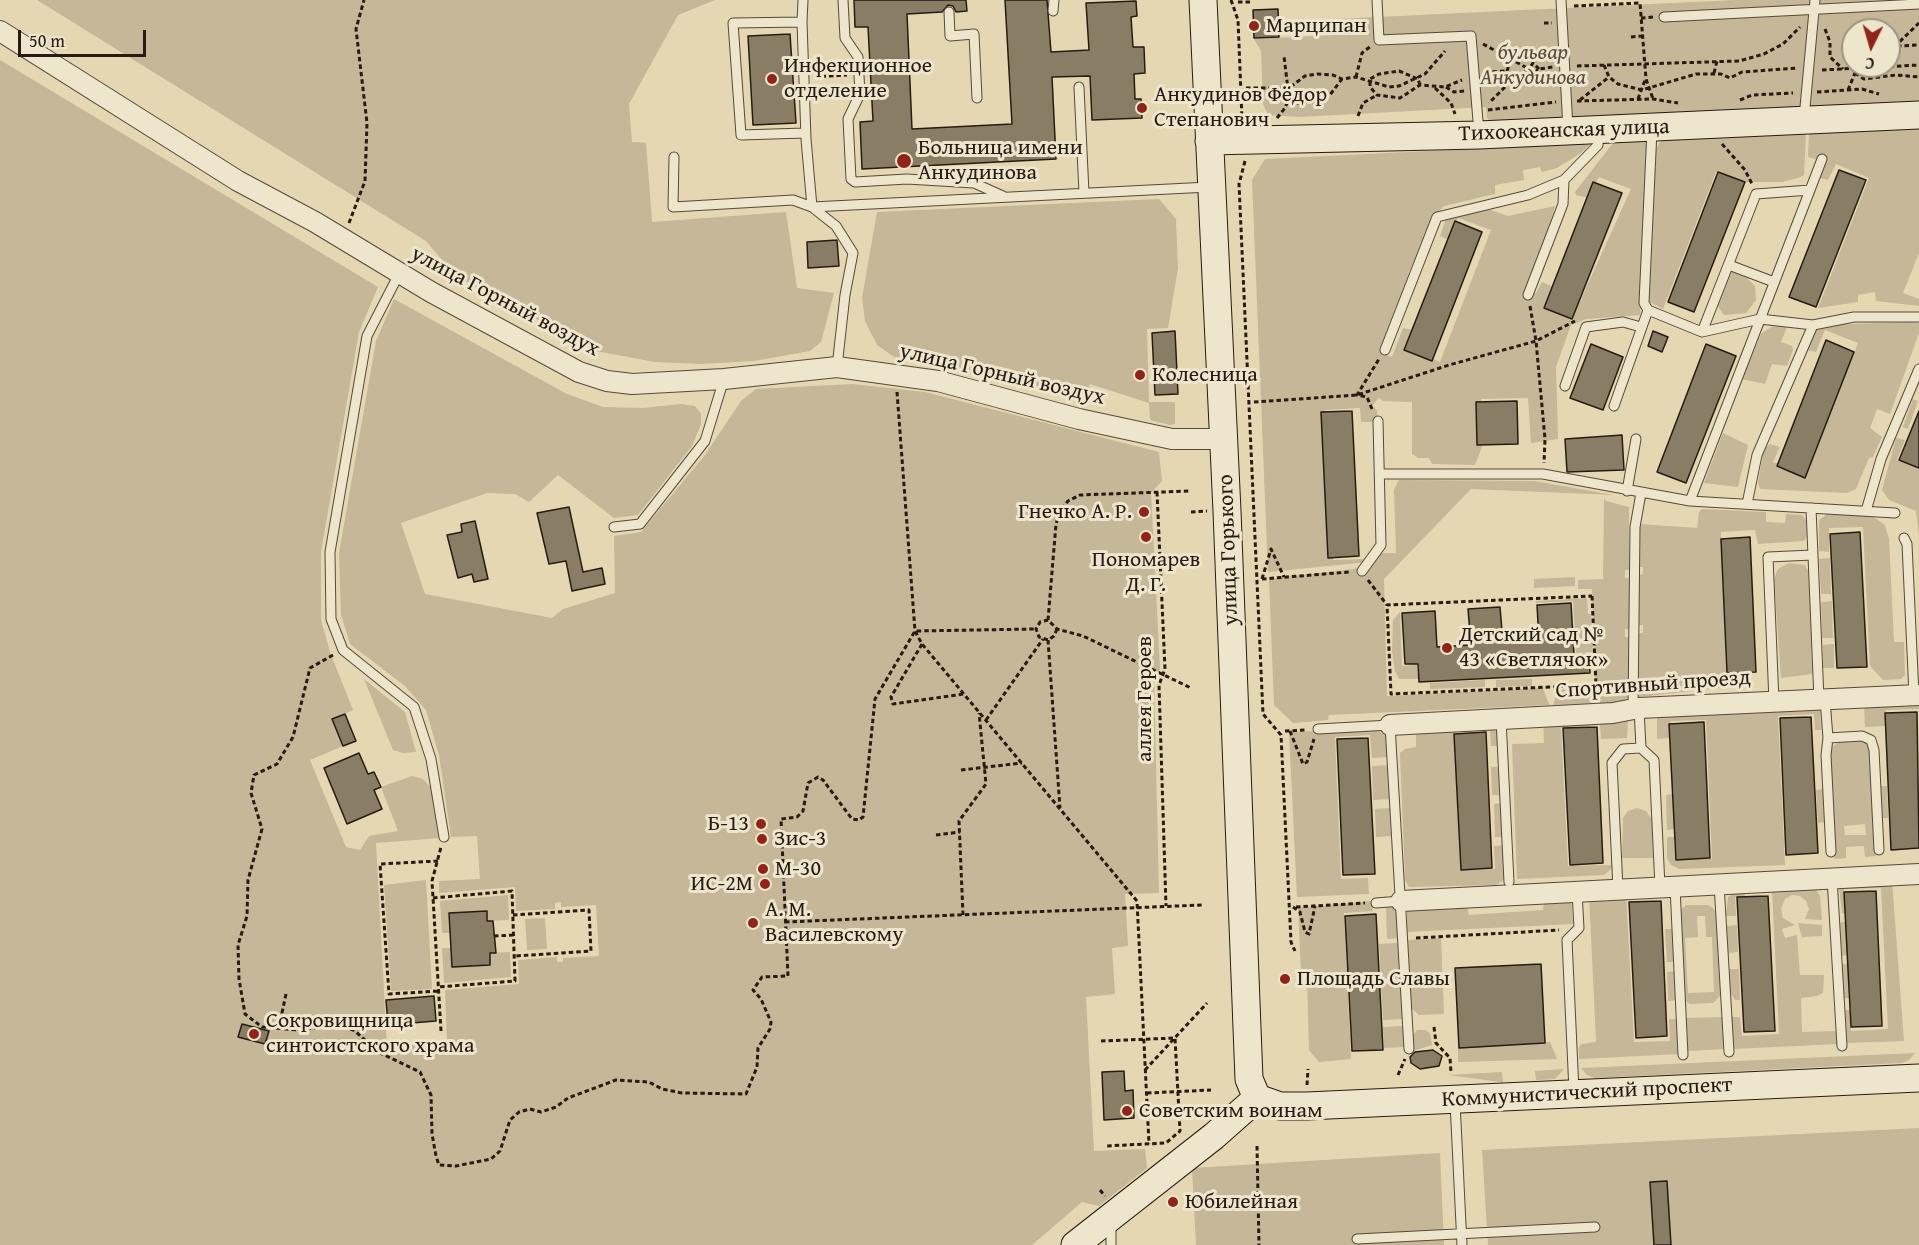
<!DOCTYPE html>
<html>
<head>
<meta charset="utf-8">
<style>
  body { margin:0 }
  #map { position:relative; width:1919px; height:1245px; overflow:hidden; background:#e5d7b2; font-family:"Gentium Book Plus",serif }
  canvas { display:block }
  .north { position:absolute; left:1841px; top:18px; width:60px; height:60px; box-sizing:border-box; background:#eee5cd; border:2px solid #9e9483; border-radius:50%; rotate:185deg; font-size:16px; font-weight:700; line-height:24px; text-align:center; color:#271b13 }
  .north::after { content:''; display:block; margin:auto; width:21px; height:27px; background:#8f2418; clip-path:polygon(50% 0,100% 100%,50% 72%,0 100%) }
  .scale { position:absolute; left:18px; top:30px; width:128px; height:27px; box-sizing:border-box; border:3px solid #271b13; border-top:0; padding-left:8px; font-size:18px; line-height:21px; white-space:nowrap; color:#271b13; -webkit-text-stroke:4px #eee5cd; paint-order:stroke }
</style>
</head>
<body>
<div id="map">
<canvas width="1919" height="1245"></canvas>
<div class="north">С</div>
<div class="scale">50 m</div>
</div>
<script>
const ctx = document.querySelector('canvas').getContext('2d');
ctx.lineJoin = 'round';
function paint(path, color) { ctx.fillStyle = color; ctx.fill(path, 'evenodd'); }
const shape = rows => new Path2D(rows.map(r => 'M' + r).join(''));
function stroke(path, color, width, dash) { ctx.strokeStyle = color; ctx.lineWidth = width; ctx.lineCap = dash ? 'butt' : 'round'; ctx.setLineDash(dash || []); ctx.stroke(path); }
function write(font, color, halo, rows, align = 'center') {
  ctx.font = font + ' "Gentium Book Plus",serif'; ctx.lineWidth = 6; ctx.setLineDash([]); ctx.textBaseline = 'middle'; ctx.strokeStyle = halo; ctx.fillStyle = color; for (const [text, x, y, turn = 0] of rows) {
    ctx.save(); ctx.translate(x, y); ctx.rotate((+turn || 0) * Math.PI / 180); ctx.textAlign = isNaN(turn) ? turn : align; if (halo) ctx.strokeText(text, 0, 0); ctx.fillText(text, 0, 0); ctx.restore();
  }
}
paint(shape([
  [37,0,715,0,678,15,629,104,632,142,646,143,652,222,786,212,797,288,834,293,821,342,810,351,754,361,701,364,655,362,596,351,456,276,426,241],
  [1736,0,1919,0,1919,104,1493,124,1487,118,1486,107,1299,117,1268,115,1263,104,1261,51,1254,39,1336,35,1335,19],
  [1853,30,1889,30,1889,66,1853,66],
  [0,60,378,287,359,332,321,552,321,620,330,652,353,710,332,719,343,746,310,760,346,847,360,850,369,836,398,831,381,787,412,776,423,779,432,789,440,838,376,843,387,1046,447,1043,445,990,519,984,518,960,557,957,557,962,563,962,563,958,599,956,596,905,561,907,561,902,555,903,555,909,516,911,515,887,439,893,439,881,480,879,477,836,451,837,439,755,426,710,405,686,350,644,341,615,339,553,376,341,394,299,567,394,603,407,643,408,682,404,695,406,701,414,701,424,692,446,638,515,614,518,558,475,529,502,515,494,487,493,401,523,425,594,552,618,563,609,615,593,614,536,641,532,705,455,741,401,756,389,852,384,925,392,1159,452,1162,481,1151,493,1160,669,1154,679,1159,893,1125,894,1128,946,1112,948,1115,994,1086,997,1094,1151,1145,1149,1147,1168,1099,1206,1082,1202,1032,1245,0,1245],
  [1919,129,1919,253,1903,293,1919,299,1919,306,1876,301,1875,292,1858,295,1858,302,1818,308,1869,178,1836,164,1828,180,1820,178,1825,162,1808,157,1809,133],
  [1806,133,1804,175,1798,178,1782,182,1747,182,1716,172,1663,309,1650,302,1647,298,1655,151,1661,140],
  [1646,140,1650,151,1640,315,1586,319,1571,325,1556,367,1558,439,1531,443,1528,398,1481,399,1482,447,1475,465,1432,464,1429,458,1418,458,1412,454,1412,402,1383,401,1379,398,1372,406,1377,410,1377,422,1361,422,1360,408,1325,410,1333,560,1368,559,1370,553,1368,562,1268,572,1252,180,1265,159,1591,143,1581,153,1557,168,1542,172,1540,167,1523,170,1524,180,1495,185,1495,194,1444,206,1438,212,1408,274,1413,276,1383,354,1392,357,1403,328,1414,330,1407,349,1440,362,1491,230,1458,218,1449,240,1440,236,1447,216,1485,208,1508,216,1555,206,1529,292,1536,293,1542,282,1554,287,1546,308,1572,319,1631,189,1599,177,1588,198,1576,195,1575,192,1613,143],
  [1159,199,1176,219,1178,268,1168,328,1147,329,1149,402,1175,402,1175,424,1170,425,1150,420,1149,403,1090,384,1085,400,894,357,877,345,865,321,862,298,877,212],
  [1738,269,1755,286,1756,300,1746,313,1724,315,1717,305,1730,270],
  [1911,322,1919,323,1919,333,1890,414,1877,409,1870,428,1882,437,1873,457,1869,458,1856,489,1847,493,1760,489,1758,482,1764,449,1770,444,1780,447,1773,462,1807,474,1858,343,1825,330,1816,352,1807,350,1817,325],
  [1784,325,1787,327,1781,342,1792,346,1793,350,1787,366,1772,364,1765,384,1742,379,1761,334,1771,327],
  [1913,399,1918,401,1908,429,1903,427],
  [1723,433,1748,445,1738,487,1704,483],
  [1896,438,1905,440,1897,460,1919,468,1919,536,1916,511,1889,500,1882,490],
  [1399,480,1534,481,1614,495,1471,489,1384,579,1387,696,1543,688,1549,705,1329,715,1328,720,1293,723,1274,705,1269,579,1369,567,1375,563,1376,553,1396,553,1394,490],
  [1604,498,1606,501,1629,507,1629,570,1625,570,1625,578,1629,578,1629,629,1625,629,1625,637,1629,637,1628,698,1620,702,1553,705,1558,690,1596,688,1592,589,1578,589,1578,580,1603,579],
  [1702,509,1766,512,1766,522,1785,523,1786,514,1802,515,1807,521,1807,536,1804,541,1758,544,1755,530,1721,532,1726,671,1729,672,1729,687,1639,697,1639,633,1643,633,1643,625,1639,625,1639,575,1643,574,1643,567,1639,567,1639,524,1697,528,1699,512],
  [1830,512,1871,515,1885,525,1889,539,1894,642,1904,642,1905,675,1901,679,1883,680,1870,666,1863,527,1829,528,1829,552,1819,551,1819,520],
  [1830,558,1831,594,1821,594,1819,559],
  [1789,563,1805,565,1810,575,1812,674,1781,678,1774,579,1778,569],
  [1575,577,1575,586,1534,588,1534,579],
  [1587,598,1588,614,1591,614,1593,652,1576,653,1573,601,1536,603,1536,601],
  [1832,601,1833,638,1822,638,1821,602],
  [1400,612,1402,666,1417,665,1418,679,1399,679,1395,671,1392,651,1393,620],
  [1834,644,1834,668,1823,668,1823,645],
  [364,679,405,712,416,752,403,753,393,750],
  [1532,679,1532,686,1496,687,1496,680],
  [1485,680,1485,687,1430,689,1430,683],
  [1919,699,1919,709,1886,710,1886,726,1865,727,1864,703],
  [1820,709,1821,730,1815,730,1814,714,1778,716,1785,865,1679,869,1671,865,1667,858,1667,837,1674,837,1676,860,1712,859,1706,720,1671,721,1671,738,1657,739,1657,716],
  [1628,717,1627,738,1601,739,1600,725,1561,728,1568,866,1612,865,1611,869,1604,875,1517,879,1512,744,1544,743,1543,723],
  [1498,727,1500,746,1491,746,1490,730,1454,732,1460,870,1495,869,1494,846,1505,845,1504,880,1496,885,1409,887,1405,880,1400,753,1405,749,1416,747,1416,733],
  [1376,729,1388,737,1389,757,1372,758,1370,735,1335,737,1341,879,1368,878,1369,894,1297,897,1289,732],
  [1842,740,1864,741,1871,750,1876,856,1865,857,1864,846,1846,847,1846,858,1835,859,1829,758,1832,747],
  [1865,824,1866,835,1845,835,1844,826],
  [1390,765,1391,799,1373,800,1372,766],
  [1491,767,1501,767,1502,795,1492,795],
  [1879,786,1887,786,1888,818,1881,818],
  [1824,789,1826,822,1818,823,1816,790],
  [1673,794,1675,829,1667,830,1666,795],
  [1503,803,1504,837,1495,837,1494,804],
  [1392,808,1393,836,1376,837,1375,809],
  [1637,808,1646,811,1652,820,1653,858,1622,858,1623,818,1628,811],
  [426,880,432,989,391,991,384,885],
  [1892,881,1904,1041,1846,1043,1844,1010,1850,1010,1851,1031,1888,1029,1881,888,1844,889,1845,913,1842,913,1839,887],
  [1745,885,1745,896,1735,897,1736,916,1726,916,1728,897],
  [1815,888,1820,896,1822,920,1805,919,1809,909,1806,901,1800,896,1792,895,1785,899,1781,909,1783,918,1795,925,1782,929,1785,938,1797,935,1800,975,1824,975,1823,993,1817,996,1801,998,1802,1032,1837,1031,1838,1044,1733,1049,1731,1017,1740,1017,1742,1036,1779,1034,1772,889],
  [1626,892,1634,1042,1670,1041,1669,1019,1679,1019,1680,1054,1579,1059,1579,1047,1582,1044,1596,1042,1589,893],
  [508,895,509,920,487,921,486,911,449,913,450,933,442,933,440,901],
  [1571,897,1573,924,1407,932,1407,910,1467,907,1469,915,1543,910,1544,902],
  [1372,901,1373,911,1344,913,1351,1059,1319,1062,1309,1050,1307,979,1301,970,1298,908],
  [1390,905,1396,909,1399,938,1387,939,1386,906],
  [1686,905,1708,905,1713,908,1717,914,1721,995,1713,1003,1690,1004,1684,1000,1679,912],
  [1697,916,1705,916,1706,937,1712,937,1714,992,1688,993,1685,938,1698,937],
  [545,918,547,949,527,950,525,919],
  [1846,921,1847,955,1842,956,1840,923],
  [1798,923,1822,925,1822,936,1802,937],
  [1737,925,1738,952,1728,953,1727,926],
  [1665,929,1674,929,1676,962,1667,962],
  [1441,938,1444,1014,1419,1015,1410,1007,1407,940],
  [1400,943,1401,978,1381,979,1379,944],
  [442,948,451,948,453,967,490,965,490,953,510,952,511,977,444,983],
  [1842,964,1848,964,1849,998,1844,998],
  [1729,969,1739,969,1740,1000,1735,1000,1730,992],
  [1676,971,1678,1000,1668,1001,1667,972],
  [1402,983,1403,1019,1383,1020,1381,984],
  [1723,1017,1724,1049,1688,1051,1686,1018],
  [1404,1026,1405,1047,1384,1048,1383,1027],
  [1417,1030,1425,1030,1430,1033,1432,1045,1413,1051,1412,1036],
  [1550,1042,1557,1059,1458,1062,1458,1047],
  [1915,1053,1909,1060,1902,1063,1595,1078,1587,1075,1581,1068],
  [1564,1069,1555,1079,1536,1080,1535,1071],
  [1502,1072,1503,1082,1500,1082,1448,1075],
  [1919,1128,1919,1245,1488,1245,1482,1150],
  [1440,1153,1444,1245,1196,1245,1192,1168]
]), '#c5b797');
const building = shape([
  [854,0,966,0,967,11,956,12,953,6,948,5,942,12,907,14,912,129,1012,124,1005,0,1047,0,1051,52,1089,50,1086,3,1136,1,1137,16,1131,17,1133,47,1144,47,1145,73,1134,74,1135,99,1141,99,1142,118,1092,120,1090,76,1052,77,1056,159,862,169,860,122,873,121,868,27,855,27,854,0],
  [1278,9,1279,37,1254,38,1253,10,1278,9],
  [790,34,796,123,753,125,748,36,790,34],
  [1839,170,1866,180,1816,307,1789,297,1839,170],
  [1718,172,1745,182,1694,312,1668,302,1718,172],
  [1593,182,1622,193,1572,319,1544,308,1593,182],
  [1455,221,1482,232,1432,361,1404,350,1455,221],
  [837,240,839,266,808,268,807,242,837,240],
  [1175,331,1178,394,1155,395,1152,333,1175,331],
  [1653,331,1668,337,1662,352,1648,346,1653,331],
  [1826,340,1854,352,1805,478,1777,466,1826,340],
  [1591,344,1623,357,1603,410,1570,398,1591,344],
  [1706,344,1736,356,1686,483,1657,472,1706,344],
  [1517,401,1518,444,1477,445,1476,402,1517,401],
  [1352,411,1359,556,1328,558,1321,412,1352,411],
  [1919,411,1919,468,1899,460,1919,411],
  [1622,435,1624,470,1567,472,1565,439,1622,435],
  [569,507,583,572,602,568,605,584,572,591,566,561,549,564,537,513,569,507],
  [475,521,488,579,474,582,472,574,458,578,447,535,462,532,461,524,475,521],
  [1860,532,1867,667,1837,668,1830,534,1860,532],
  [1750,537,1756,672,1727,673,1721,539,1750,537],
  [1571,603,1574,655,1589,654,1590,673,1419,682,1418,664,1405,664,1402,613,1435,611,1437,647,1471,645,1468,609,1500,607,1503,643,1539,641,1537,605,1571,603],
  [1917,712,1919,848,1891,850,1885,713,1917,712],
  [345,714,356,741,343,746,332,719,345,714],
  [1811,717,1818,853,1786,855,1780,718,1811,717],
  [1704,722,1710,858,1676,860,1669,724,1704,722],
  [1597,727,1603,863,1570,865,1563,728,1597,727],
  [1486,732,1492,868,1461,870,1454,734,1486,732],
  [1368,738,1375,874,1343,875,1337,739,1368,738],
  [359,753,368,774,374,772,381,787,374,790,382,809,347,824,324,768,359,753],
  [1876,891,1882,1026,1851,1027,1844,892,1876,891],
  [1768,896,1775,1031,1744,1032,1737,897,1768,896],
  [1661,901,1667,1036,1636,1038,1629,902,1661,901],
  [487,911,487,921,493,921,496,953,490,953,490,965,452,967,449,913,487,911],
  [1376,914,1383,1050,1352,1051,1345,916,1376,914],
  [1541,964,1545,1043,1459,1048,1455,968,1541,964],
  [434,996,436,1021,388,1025,386,1000,434,996],
  [242,1024,269,1031,265,1044,238,1037,242,1024],
  [1433,1050,1442,1056,1439,1066,1420,1069,1411,1063,1410,1057,1415,1052,1433,1050],
  [1124,1071,1125,1091,1133,1090,1134,1118,1104,1120,1102,1072,1124,1071],
  [1667,1181,1671,1245,1654,1245,1650,1182,1667,1181]
]);
paint(building, '#8a7d66');
stroke(building, '#271b13', 1.5);
const lane = shape([
  [803,0,802,22,733,23,741,135,805,133],
  [843,0,845,38,858,57,860,94,848,119,851,179,855,182,907,179,974,183,1003,196],
  [1377,0,1379,40,1471,36,1479,133],
  [1561,0,1568,129],
  [1053,11,1054,0],
  [949,12,950,36,974,34,977,98],
  [1664,17,1919,4],
  [802,22,806,139,812,207,1209,187],
  [1079,87,1084,193],
  [1804,118,1815,0],
  [674,157,673,207,793,200,812,207,836,226,853,253,845,295,837,367],
  [1729,265,1774,282],
  [399,274,367,336,330,552,331,619,343,650,414,707,431,759,444,837],
  [1528,295,1563,204,1564,180],
  [1648,310,1702,332,1760,319,1813,325,1854,317,1919,317],
  [1702,332,1756,194,1810,190],
  [1385,350,1437,217,1528,195,1564,180,1598,145,1599,132],
  [1565,386,1586,327,1623,322,1641,327],
  [1614,406,1648,310,1644,303,1652,130],
  [1380,474,1543,474,1690,501,1895,513],
  [1627,491,1636,439],
  [1690,501,1822,159],
  [1747,504,1757,455,1813,325],
  [1811,508,1819,700],
  [1866,511,1881,459,1919,369],
  [614,527,640,524,705,441,724,379],
  [1904,538,1907,544,1914,695],
  [1362,571,1381,545,1378,421],
  [1825,699,1828,738],
  [1774,702,1768,557,1813,555],
  [1639,708,1641,748,1654,760,1660,887],
  [1633,709,1635,527,1641,493],
  [1501,719,1509,882],
  [1318,729,1390,725,1409,1049],
  [1831,852,1826,755,1828,738,1862,736,1871,740,1874,750,1879,850],
  [1832,878,1842,1046],
  [1719,884,1729,1052],
  [1675,887,1683,1055],
  [1618,889,1612,763,1623,749,1641,748],
  [1376,903,1401,901],
  [1574,1091,1567,940,1579,928,1577,892],
  [1455,1102,1462,1245],
  [1357,1239,1595,1227],
  [1111,1245,1111,1223]
]);
const street = shape([
  [0,31,238,181,315,222,431,292,579,372,607,381,632,384,724,379,837,367,938,381,1079,419,1172,439,1224,439],
  [1390,725,1613,713,1639,708,1919,695],
  [1401,901,1919,874]
]);
const secondary = shape([
  [1203,0,1227,511,1249,1079,1257,1098],
  [1209,141,1479,135,1919,115],
  [1257,1098,1280,1106,1307,1106,1919,1078],
  [1075,1245,1214,1136,1257,1098]
]);
stroke(lane, '#564a3b', 11);
stroke(street, '#564a3b', 22);
stroke(secondary, '#271b13', 29);
stroke(shape([
  [1231,0,1238,20,1242,119],
  [1238,2,1253,2],
  [1574,6,1640,3,1646,79,1653,99],
  [1641,18,1654,17],
  [1544,23,1552,23],
  [1825,29,1830,42,1830,57,1843,69],
  [1631,37,1642,36],
  [1483,44,1529,69,1512,80,1489,103],
  [1897,46,1919,45],
  [1889,52,1919,23],
  [1511,60,1507,71,1512,80],
  [1604,65,1609,77,1618,84,1642,90,1696,74,1721,74,1730,78,1742,72,1798,68],
  [1577,66,1739,61,1764,54,1783,44,1800,27],
  [1539,69,1533,63,1529,69,1534,73,1539,69,1553,67],
  [1822,70,1919,65],
  [1485,72,1507,71],
  [1714,73,1717,61],
  [1855,73,1864,79,1896,75,1919,77],
  [814,77,847,75],
  [1356,77,1362,53,1371,46],
  [1420,85,1418,79,1399,71,1379,74,1370,79,1370,87,1377,95,1400,98,1420,85,1445,87,1462,80],
  [1446,87,1454,92,1465,91],
  [1246,88,1289,88,1305,76,1317,74,1333,75,1342,79,1356,77,1389,87,1399,86,1425,74,1445,51],
  [1435,88,1451,103,1455,114],
  [1848,90,1857,68],
  [1817,92,1862,89,1879,94],
  [1289,98,1298,103,1319,101,1329,96,1342,79],
  [1638,99,1645,80],
  [1580,100,1609,77],
  [1740,100,1752,95,1793,93],
  [1577,101,1653,99,1678,103],
  [1488,110,1556,102],
  [1358,116,1363,103,1377,95],
  [1277,118,1285,108,1289,98,1284,56],
  [1722,144,1745,170,1752,184],
  [1245,161,1239,184,1263,714,1281,735,1291,942,1295,951],
  [349,223,365,181,367,123,356,29,364,0],
  [1530,306,1536,341,1545,439,1544,463],
  [897,392,915,631,922,644,1137,901,1149,1144],
  [1254,402,1357,395,1449,365,1536,341,1575,321],
  [1372,409,1367,397,1357,395,1379,359],
  [1157,492,1165,669,1159,685,1166,906],
  [1191,512,1207,511],
  [1262,579,1349,572],
  [1262,579,1271,549,1284,577],
  [1368,580,1387,605],
  [1592,596,1596,685,1391,694,1387,605,1592,596],
  [1048,620,1056,524,1060,511,1068,501,1080,495,1190,491],
  [1057,629,1054,636,1048,640,1039,637,1036,629,1040,622,1048,620,1057,629,1083,636,1191,688],
  [1048,640,1060,808],
  [922,644,891,697,893,704,964,694],
  [333,655,310,668,293,737,277,764,254,775,251,793,262,829,248,880,247,916,238,945,239,979,245,1014,262,1027,298,1030,342,1025,355,1031,378,1052,420,1072,431,1095,432,1134,436,1156,439,1165,456,1166,491,1159,500,1151,510,1120,519,1112,530,1109,541,1112,556,1107,568,1098,616,1080,649,1082,662,1089,682,1093,746,1094,757,1067,758,1048,770,1029,771,1022,761,999,753,990,762,977,788,976,781,819,797,817,803,811,808,783,818,777,823,780,852,819,859,820,863,817,875,699,915,631,1036,629],
  [986,720,1043,639],
  [1285,731,1307,730],
  [1290,731,1303,764,1307,762,1314,739],
  [961,770,1022,763],
  [936,835,960,832],
  [438,861,380,864,389,994,438,991],
  [433,898,512,891,515,981,438,987],
  [1293,907,1300,912,1305,932,1309,934,1315,906],
  [1296,907,1365,903],
  [513,915,589,910,591,951,515,956],
  [963,915,959,821,986,784,979,713],
  [785,922,1202,905],
  [494,936,514,935],
  [1416,938,1559,930],
  [286,994,282,1013,286,1022,297,1029],
  [1434,1027,1436,1043,1450,1058,1451,1073],
  [441,1031,432,881,441,847],
  [1101,1041,1175,1038,1180,1131,1166,1143,1106,1146],
  [1145,1070,1207,1003],
  [1398,1075,1405,1059],
  [1307,1085,1308,1069],
  [1147,1093,1211,1090],
  [1257,1146,1259,1245],
  [1100,1190,1105,1196]
]), '#271b13', 3, [4.5, 3]);
stroke(lane, '#eee5cd', 9);
stroke(street, '#eee5cd', 20);
stroke(secondary, '#eee5cd', 27);
for (const [x, y, r, color] of [
  [1254,26,6,"#8f2418"],
  [772,79,6,"#8f2418"],
  [1142,108,6,"#8f2418"],
  [904,161,8,"#8f2418"],
  [1140,375,6,"#8f2418"],
  [1144,512,6,"#8f2418"],
  [1146,537,6,"#8f2418"],
  [1447,648,6,"#8f2418"],
  [761,824,6,"#8f2418"],
  [762,839,6,"#8f2418"],
  [763,869,6,"#8f2418"],
  [765,884,6,"#8f2418"],
  [753,923,6,"#8f2418"],
  [1285,979,6,"#8f2418"],
  [254,1034,6,"#8f2418"],
  [1127,1111,6,"#8f2418"],
  [1173,1202,6,"#8f2418"]
]) { const dot = new Path2D(); dot.arc(x, y, r, 0, 2 * Math.PI); ctx.fillStyle = color; ctx.fill(dot); stroke(dot, '#eee5cd', 2); }
write('22px', '#271b13', '#eee5cd', [
  ["Марципан",1266,26],
  ["Инфекционное",784,66],
  ["отделение",784,91],
  ["Анкудинов Фёдор",1154,95],
  ["Степанович",1154,120],
  ["Больница имени",918,148],
  ["Анкудинова",918,173],
  ["Колесница",1152,375],
  ["Гнечко А. Р.",1132,512,"right"],
  ["Пономарев",1146,560,"center"],
  ["Д. Г.",1146,585,"center"],
  ["Детский сад №",1459,635],
  ["43 «Светлячок»",1459,660],
  ["Б-13",749,824,"right"],
  ["Зис-3",774,839],
  ["М-30",775,869],
  ["ИС-2М",753,884,"right"],
  ["А. М.",765,910],
  ["Василевскому",765,935],
  ["Площадь Славы",1297,979],
  ["Сокровищница",266,1021],
  ["синтоистского храма",266,1046],
  ["Советским воинам",1139,1111],
  ["Юбилейная",1185,1202]
], 'left');
write('italic 22px', '#564a3b', '#eee5cd', [
  ["бульвар",1533,53],
  ["Анкудинова",1533,78]
]);
write('22px', '#271b13', '#eee5cd', [
  ["Тихоокеанская улица",1564,131,-2],
  ["улица Горный воздух",505,302,28],
  ["улица Горный воздух",1002,375,13],
  ["улица Горького",1229,550,-92],
  ["Спортивный проезд",1653,685,-4],
  ["аллея Героев",1145,699,-90],
  ["Коммунистический проспект",1587,1093,-3]
]);
</script>
</body>
</html>
